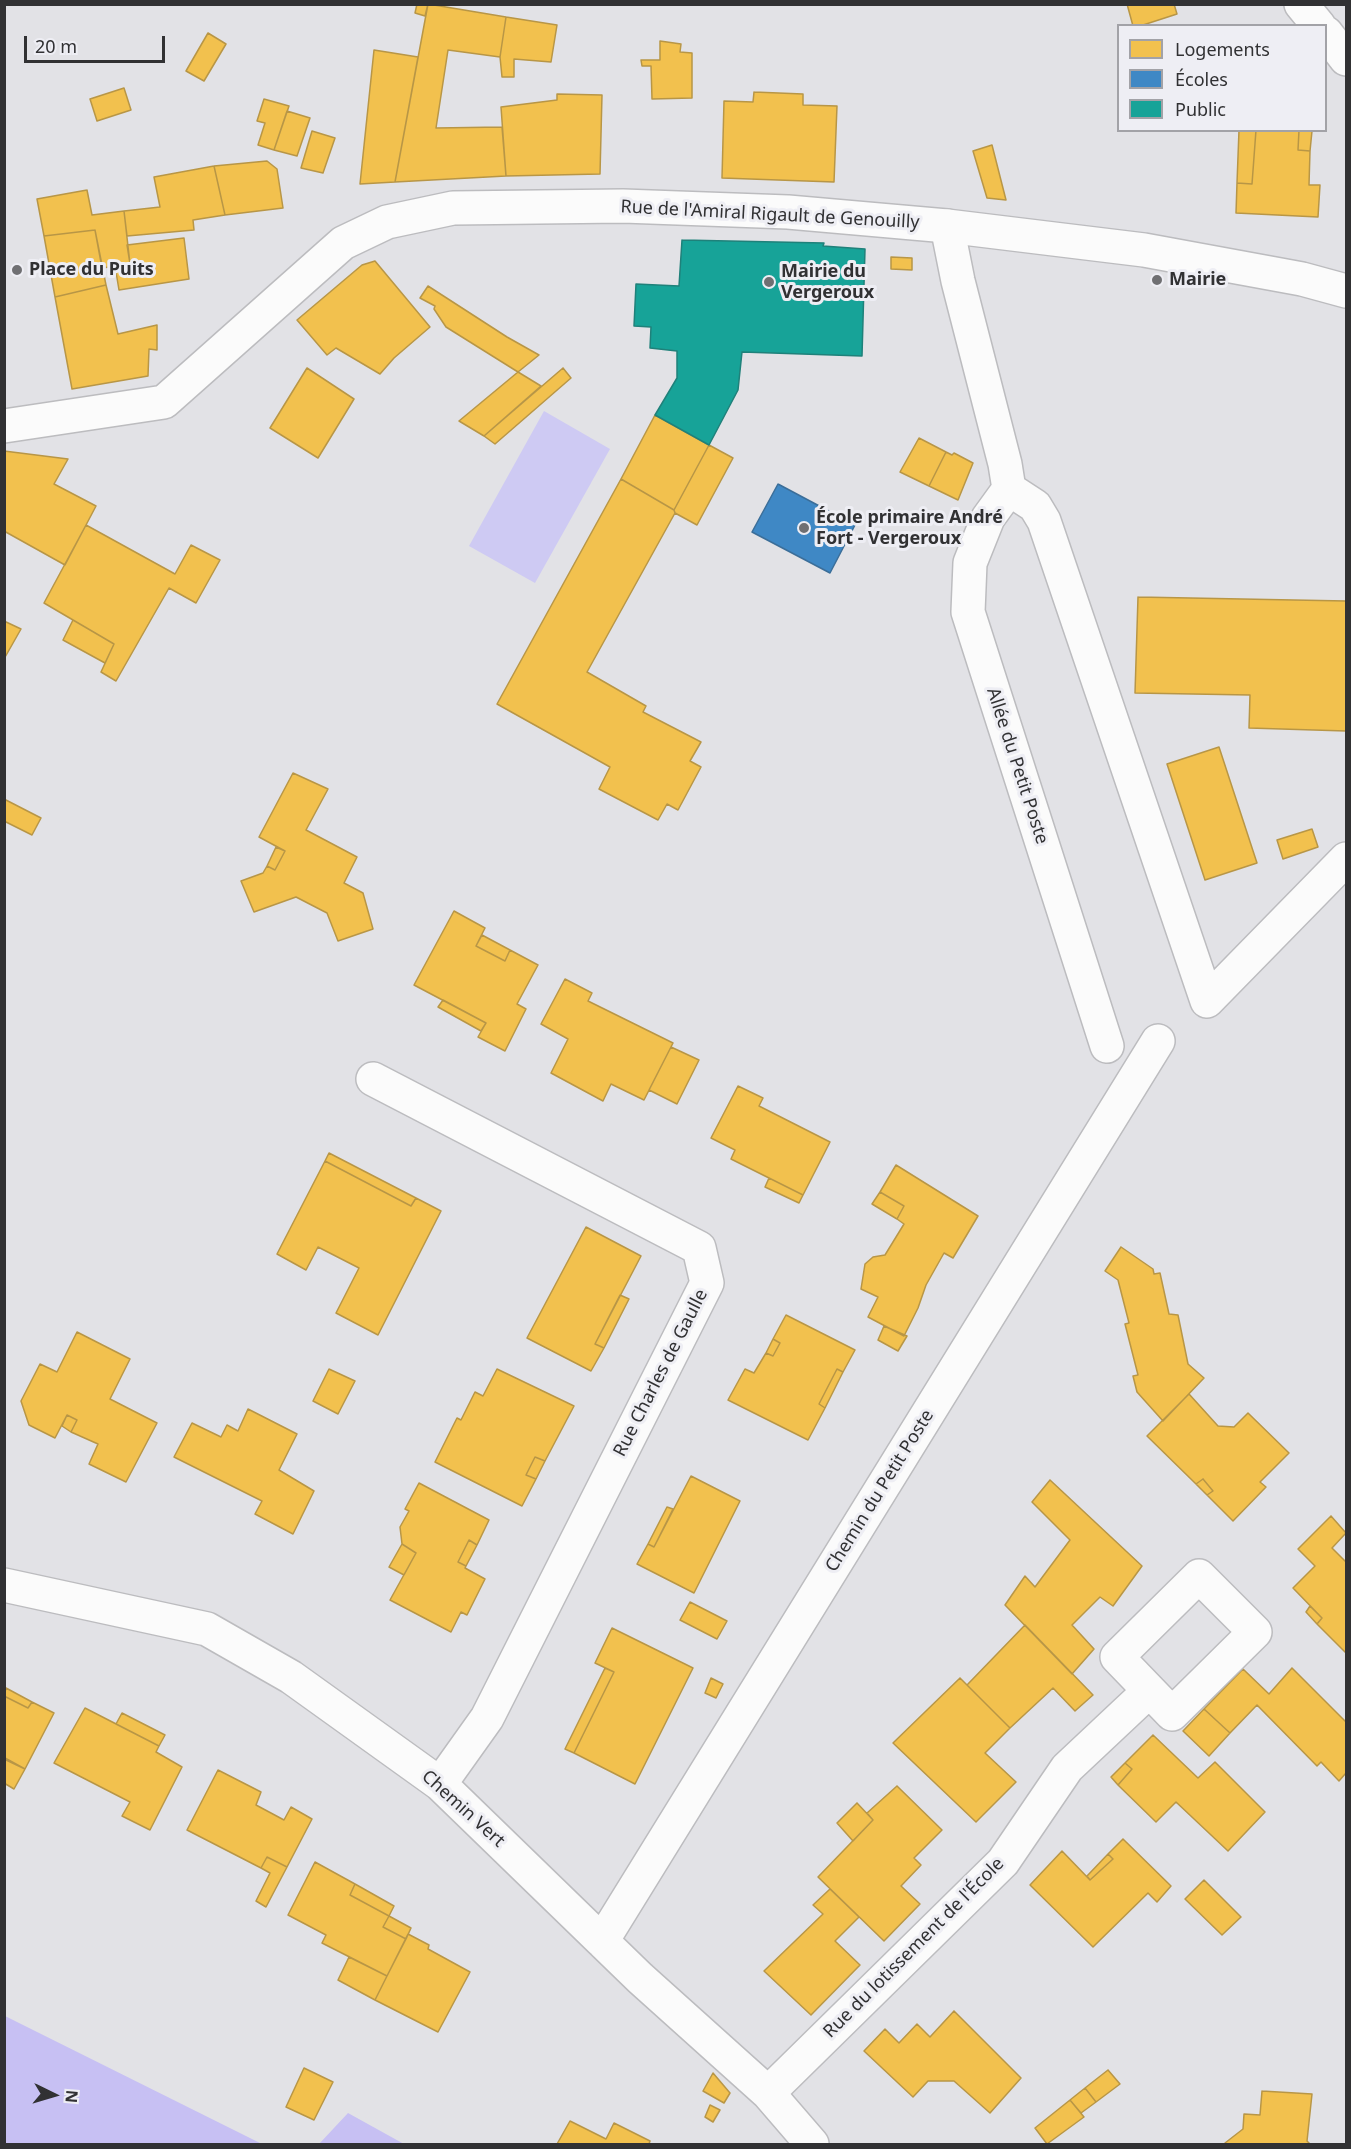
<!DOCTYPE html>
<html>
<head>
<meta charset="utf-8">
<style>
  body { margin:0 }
  #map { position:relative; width:1351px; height:2149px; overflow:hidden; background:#e2e2e6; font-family:"Noto Sans",sans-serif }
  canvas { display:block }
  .frame { position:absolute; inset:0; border:6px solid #313133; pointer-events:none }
  .legend { position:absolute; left:1117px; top:24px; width:210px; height:108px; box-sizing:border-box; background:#eeeef4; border:2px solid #a2a2a7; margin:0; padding:8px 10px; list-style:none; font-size:18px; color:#313133 }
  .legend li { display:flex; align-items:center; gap:12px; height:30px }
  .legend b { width:30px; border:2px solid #a2a2a7 }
  .north { position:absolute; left:24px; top:2065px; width:60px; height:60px; -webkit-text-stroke:4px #eeeef4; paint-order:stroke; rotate:95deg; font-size:16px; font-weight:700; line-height:24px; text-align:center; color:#313133 }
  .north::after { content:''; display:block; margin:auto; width:21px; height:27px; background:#313133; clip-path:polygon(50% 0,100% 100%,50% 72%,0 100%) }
  .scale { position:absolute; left:24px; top:36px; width:141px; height:27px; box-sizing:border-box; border:3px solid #313133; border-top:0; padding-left:8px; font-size:18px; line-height:21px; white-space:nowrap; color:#313133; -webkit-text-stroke:4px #eeeef4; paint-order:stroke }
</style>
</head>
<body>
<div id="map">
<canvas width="1351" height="2149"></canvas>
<div class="frame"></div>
<ul class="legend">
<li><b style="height:16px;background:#f2c14e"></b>Logements</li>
<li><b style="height:16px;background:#3f88c5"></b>Écoles</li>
<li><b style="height:16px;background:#17a398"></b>Public</li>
</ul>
<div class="north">N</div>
<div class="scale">20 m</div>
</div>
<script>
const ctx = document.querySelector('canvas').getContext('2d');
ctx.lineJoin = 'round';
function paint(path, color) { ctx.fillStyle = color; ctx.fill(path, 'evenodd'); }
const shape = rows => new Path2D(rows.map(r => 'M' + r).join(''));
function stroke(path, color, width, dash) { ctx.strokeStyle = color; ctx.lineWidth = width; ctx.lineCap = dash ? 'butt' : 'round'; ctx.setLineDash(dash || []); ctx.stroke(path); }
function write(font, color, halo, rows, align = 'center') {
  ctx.font = font + ' "Noto Sans",sans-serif'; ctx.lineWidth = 6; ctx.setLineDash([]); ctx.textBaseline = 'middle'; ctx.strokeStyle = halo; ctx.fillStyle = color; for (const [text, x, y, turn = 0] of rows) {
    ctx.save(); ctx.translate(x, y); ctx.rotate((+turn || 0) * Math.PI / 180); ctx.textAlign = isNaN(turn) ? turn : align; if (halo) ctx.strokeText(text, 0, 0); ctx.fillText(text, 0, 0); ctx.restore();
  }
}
paint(shape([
  [544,411,610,449,535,583,469,546]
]), '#cecaf3');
paint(shape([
  [5,2016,262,2144,5,2144],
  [348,2113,404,2144,319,2144]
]), '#c7c0f3');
const homes = shape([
  [417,4,428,4,425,16,415,13,417,4],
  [428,4,506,17,500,57,448,50,436,128,502,127,506,176,395,182,428,4],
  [1127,4,1174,4,1177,14,1140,26,1133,26,1127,4],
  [506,17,557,25,551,62,514,59,514,77,502,77,500,57,506,17],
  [208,33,226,44,204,81,186,71,208,33],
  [660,41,681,44,680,52,692,53,692,98,652,99,651,66,642,66,641,60,660,60,660,41],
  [374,50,418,57,395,182,360,184,374,50],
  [124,88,131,110,97,121,90,99,124,88],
  [754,92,803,94,803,105,837,106,834,182,722,178,724,101,753,102,754,92],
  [557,94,602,95,600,174,506,176,501,107,557,100,557,94],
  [264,99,289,106,274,150,258,145,265,123,257,121,264,99],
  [287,111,310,118,297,156,274,150,287,111],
  [1239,130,1256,130,1252,184,1237,183,1239,130],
  [1256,130,1299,130,1298,150,1310,151,1309,185,1320,185,1318,217,1236,213,1237,183,1252,184,1256,130],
  [1299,130,1312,131,1310,151,1298,150,1299,130],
  [312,131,335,138,323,173,301,168,312,131],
  [992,145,1006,200,987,198,973,151,992,145],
  [267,161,277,169,283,208,225,215,214,166,267,161],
  [214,166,225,215,193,220,194,230,127,236,124,211,160,207,154,177,214,166],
  [87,190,92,215,124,211,130,264,102,268,95,230,44,236,37,199,87,190],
  [95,230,106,285,55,297,44,236,95,230],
  [184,238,189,279,119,290,115,266,130,264,127,245,184,238],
  [891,257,912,258,912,270,891,269,891,257],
  [375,261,430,327,394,358,380,374,336,348,327,355,297,320,362,265,375,261],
  [106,285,118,334,157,325,157,350,149,349,148,376,72,389,55,297,106,285],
  [428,286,507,337,539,355,518,372,446,327,434,309,435,306,420,298,428,286],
  [307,368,354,399,318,458,270,428,307,368],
  [563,368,571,378,495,444,484,436,563,368],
  [518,372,541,386,484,436,459,421,518,372],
  [655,415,709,445,674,510,621,479,655,415],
  [919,438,946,452,929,486,900,472,919,438],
  [709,445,733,458,697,525,675,513,674,510,709,445],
  [4,451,68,459,54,484,96,506,65,565,4,531,4,451],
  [946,452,952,455,954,453,973,463,958,500,929,486,946,452],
  [621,479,674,510,675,513,587,672,646,706,643,712,701,742,690,761,701,767,678,810,667,804,658,820,599,789,610,767,497,704,621,479],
  [86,525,175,574,191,545,220,560,196,603,169,588,116,681,101,672,114,644,44,603,86,525],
  [1138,597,1346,601,1346,731,1249,728,1250,695,1135,693,1138,597],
  [73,620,114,644,105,663,63,640,73,620],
  [4,621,21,629,4,659,4,621],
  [1219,747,1257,863,1205,880,1167,764,1219,747],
  [293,773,328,789,306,830,357,857,344,883,363,893,373,929,338,941,327,913,296,897,254,912,241,881,263,873,267,866,275,870,285,851,259,837,293,773],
  [4,799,41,818,32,835,4,821,4,799],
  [1312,829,1318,847,1283,859,1277,840,1312,829],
  [276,847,285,851,275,870,267,866,276,847],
  [454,911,485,928,476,946,505,961,510,950,538,965,517,1004,526,1009,505,1051,478,1037,486,1023,414,985,454,911],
  [482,935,510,950,505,961,476,946,482,935],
  [565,979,592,993,588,1001,673,1043,644,1100,611,1084,603,1101,551,1073,568,1039,541,1024,565,979],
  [443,1000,486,1023,481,1031,438,1007,443,1000],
  [671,1047,699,1060,677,1104,649,1090,671,1047],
  [738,1086,763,1098,759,1106,830,1142,803,1195,731,1159,735,1150,711,1138,738,1086],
  [329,1153,416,1198,411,1206,325,1161,329,1153],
  [325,1161,411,1206,416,1198,441,1211,378,1335,336,1313,359,1268,318,1247,306,1270,277,1254,325,1161],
  [896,1165,978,1216,953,1258,944,1253,926,1285,918,1308,904,1336,868,1317,878,1297,861,1289,865,1264,873,1257,885,1255,904,1224,897,1219,904,1206,880,1192,896,1165],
  [769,1178,803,1195,799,1203,765,1187,769,1178],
  [880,1192,904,1206,897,1219,872,1204,880,1192],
  [586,1227,641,1256,595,1344,604,1348,591,1371,527,1338,586,1227],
  [1121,1247,1153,1269,1154,1274,1160,1273,1169,1314,1178,1315,1188,1364,1204,1378,1163,1421,1137,1392,1133,1376,1138,1375,1125,1324,1129,1323,1118,1280,1105,1271,1121,1247],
  [620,1295,629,1299,604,1348,595,1344,620,1295],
  [786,1315,855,1350,843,1372,837,1369,819,1404,825,1408,808,1440,728,1400,745,1369,754,1373,766,1353,773,1356,780,1343,773,1339,786,1315],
  [884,1326,907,1336,898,1351,878,1340,884,1326],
  [77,1332,130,1359,110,1399,157,1423,126,1482,89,1464,98,1444,71,1432,77,1420,67,1415,55,1438,29,1425,21,1401,40,1364,57,1372,77,1332],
  [773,1339,780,1343,773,1356,766,1353,773,1339],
  [329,1369,355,1381,338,1414,313,1401,329,1369],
  [497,1369,574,1406,545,1461,535,1457,526,1475,536,1479,522,1506,435,1462,457,1418,461,1420,475,1392,483,1396,497,1369],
  [837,1369,843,1372,825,1408,819,1404,837,1369],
  [1189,1394,1218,1426,1234,1427,1248,1413,1289,1453,1260,1482,1266,1487,1233,1521,1207,1495,1213,1491,1203,1479,1196,1484,1147,1436,1189,1394],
  [248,1409,297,1434,279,1470,314,1491,293,1534,255,1514,262,1501,174,1457,192,1423,221,1437,227,1425,238,1431,248,1409],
  [67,1415,77,1420,71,1432,62,1426,67,1415],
  [535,1457,545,1461,536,1479,526,1475,535,1457],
  [691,1476,740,1501,694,1593,637,1564,648,1544,654,1547,691,1476],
  [1203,1479,1213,1491,1207,1495,1196,1484,1203,1479],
  [1050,1480,1142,1566,1113,1606,1100,1597,1072,1625,1094,1649,1072,1674,1005,1605,1025,1576,1035,1587,1070,1540,1032,1502,1050,1480],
  [419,1483,489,1520,477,1545,469,1540,458,1562,466,1566,465,1568,485,1579,467,1615,461,1612,451,1632,390,1600,416,1553,402,1544,400,1527,409,1511,405,1509,419,1483],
  [667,1507,673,1509,654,1547,648,1544,667,1507],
  [1331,1516,1346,1533,1332,1548,1346,1562,1346,1653,1317,1624,1322,1618,1293,1588,1315,1566,1298,1549,1331,1516],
  [469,1540,477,1545,466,1566,458,1562,469,1540],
  [402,1544,416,1553,404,1575,389,1567,402,1544],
  [690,1602,727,1621,717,1639,680,1620,690,1602],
  [1310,1606,1322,1618,1317,1624,1306,1612,1310,1606],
  [1025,1625,1093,1695,1075,1711,1053,1688,1010,1728,967,1685,1025,1625],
  [612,1628,693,1668,635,1784,574,1753,614,1672,595,1663,612,1628],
  [605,1668,614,1672,574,1753,565,1749,605,1668],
  [1292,1668,1346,1722,1346,1773,1339,1781,1321,1762,1317,1766,1257,1705,1230,1733,1204,1709,1243,1669,1269,1694,1292,1668],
  [711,1678,723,1684,716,1698,705,1693,711,1678],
  [960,1678,1010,1728,985,1753,1016,1782,976,1822,893,1743,960,1678],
  [6,1688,32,1702,28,1708,4,1696,6,1688],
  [4,1696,28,1708,32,1702,54,1713,25,1769,4,1759,4,1696],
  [85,1708,159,1746,156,1752,182,1767,150,1830,122,1816,130,1802,54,1763,85,1708],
  [1204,1709,1230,1733,1209,1756,1183,1731,1204,1709],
  [122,1713,165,1735,159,1746,116,1724,122,1713],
  [1153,1735,1198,1778,1215,1762,1265,1812,1228,1851,1176,1802,1156,1822,1118,1785,1132,1769,1125,1763,1153,1735],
  [5,1758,25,1769,14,1789,4,1783,5,1758],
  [1125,1763,1132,1769,1118,1785,1111,1777,1125,1763],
  [218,1770,261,1792,256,1805,284,1820,291,1807,312,1819,287,1867,267,1857,261,1868,187,1830,218,1770],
  [897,1786,942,1830,914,1858,921,1865,901,1886,920,1904,884,1941,818,1877,873,1820,867,1813,897,1786],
  [857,1803,873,1820,853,1841,837,1823,857,1803],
  [1123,1839,1171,1886,1157,1902,1148,1893,1093,1947,1030,1885,1062,1851,1090,1880,1113,1859,1108,1854,1123,1839],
  [1108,1854,1113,1859,1090,1880,1087,1876,1108,1854],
  [267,1857,287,1867,266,1907,256,1901,270,1873,261,1868,267,1857],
  [315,1862,355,1884,350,1895,389,1916,383,1927,406,1939,387,1976,322,1943,326,1935,288,1915,315,1862],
  [1204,1880,1241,1917,1222,1935,1185,1899,1204,1880],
  [355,1884,394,1906,389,1916,350,1895,355,1884],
  [830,1889,859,1917,835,1941,860,1965,811,2015,764,1971,823,1914,813,1905,830,1889],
  [389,1916,411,1928,406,1939,383,1927,389,1916],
  [408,1934,429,1945,428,1949,470,1972,438,2032,375,2000,408,1934],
  [349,1957,387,1976,375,2000,338,1980,349,1957],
  [954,2011,1021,2078,990,2113,954,2081,928,2081,913,2097,864,2051,885,2029,899,2043,917,2024,930,2037,954,2011],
  [304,2068,333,2082,314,2120,286,2107,304,2068],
  [1108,2070,1120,2084,1096,2102,1085,2088,1108,2070],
  [713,2073,730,2093,724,2103,703,2091,713,2073],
  [1085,2088,1096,2102,1081,2113,1070,2100,1085,2088],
  [1262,2091,1312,2094,1307,2141,1310,2144,1227,2144,1225,2143,1243,2129,1244,2114,1260,2115,1262,2091],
  [1070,2100,1084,2117,1047,2144,1035,2128,1070,2100],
  [710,2105,720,2110,713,2122,705,2117,710,2105],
  [570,2121,606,2139,614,2123,650,2141,649,2144,557,2144,570,2121]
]);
paint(homes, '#f2c14e');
stroke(homes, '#b89646', 1.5);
const schools = shape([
  [778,484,855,525,830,573,752,532,778,484]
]);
paint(schools, '#3f88c5');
stroke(schools, '#3b6e99', 1.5);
const public = shape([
  [682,240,824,243,823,246,865,249,862,356,742,352,738,390,709,445,655,415,677,378,677,351,650,348,651,327,634,326,636,284,679,286,682,240]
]);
paint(public, '#17a398');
stroke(public, '#1f817a', 1.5);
const minor = shape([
  [1301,4,1319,26],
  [1326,33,1346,59],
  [947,226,958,281,1005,464,1009,489,1035,506,1044,521,1207,1001,1346,859],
  [1009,489,988,518,970,563,968,612,1107,1046],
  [373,1079,699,1248,707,1283,487,1718,440,1784],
  [1199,1576,1255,1632,1172,1714,1117,1657,1199,1576],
  [4,1585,207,1629,291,1677,440,1784,640,1978,768,2093,812,2144],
  [602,1941,1158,1041],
  [768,2093,1003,1862,1067,1768,1149,1691]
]);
const tertiary = shape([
  [4,426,164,402,343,243,387,222,453,208,623,206,788,212,947,226,1144,250,1302,279,1346,291]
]);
stroke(minor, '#bcbcbf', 36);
stroke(tertiary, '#bcbcbf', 36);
stroke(minor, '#fbfbfb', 33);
stroke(tertiary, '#fbfbfb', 33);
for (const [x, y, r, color] of [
  [17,270,6,"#6f6f72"],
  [1157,280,6,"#6f6f72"],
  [769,282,6,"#6f6f72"],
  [804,528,6,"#6f6f72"]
]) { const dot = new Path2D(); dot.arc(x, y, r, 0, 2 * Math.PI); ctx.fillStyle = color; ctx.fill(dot); stroke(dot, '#eeeef4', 2); }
write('18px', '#313133', '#eeeef4', [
  ["Rue de l'Amiral Rigault de Genouilly",770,215,3],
  ["Allée du Petit Poste",1017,766,72],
  ["Rue Charles de Gaulle",661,1373,-63],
  ["Chemin du Petit Poste",880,1491,-58],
  ["Chemin Vert",463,1809,42],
  ["Rue du lotissement de l'École",914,1948,-45]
]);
write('bold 18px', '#313133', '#eeeef4', [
  ["Place du Puits",29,270],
  ["Mairie du",781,272],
  ["Vergeroux",781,293],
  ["Mairie",1169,280],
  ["École primaire André",816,518],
  ["Fort - Vergeroux",816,539]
], 'left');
</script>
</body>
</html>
